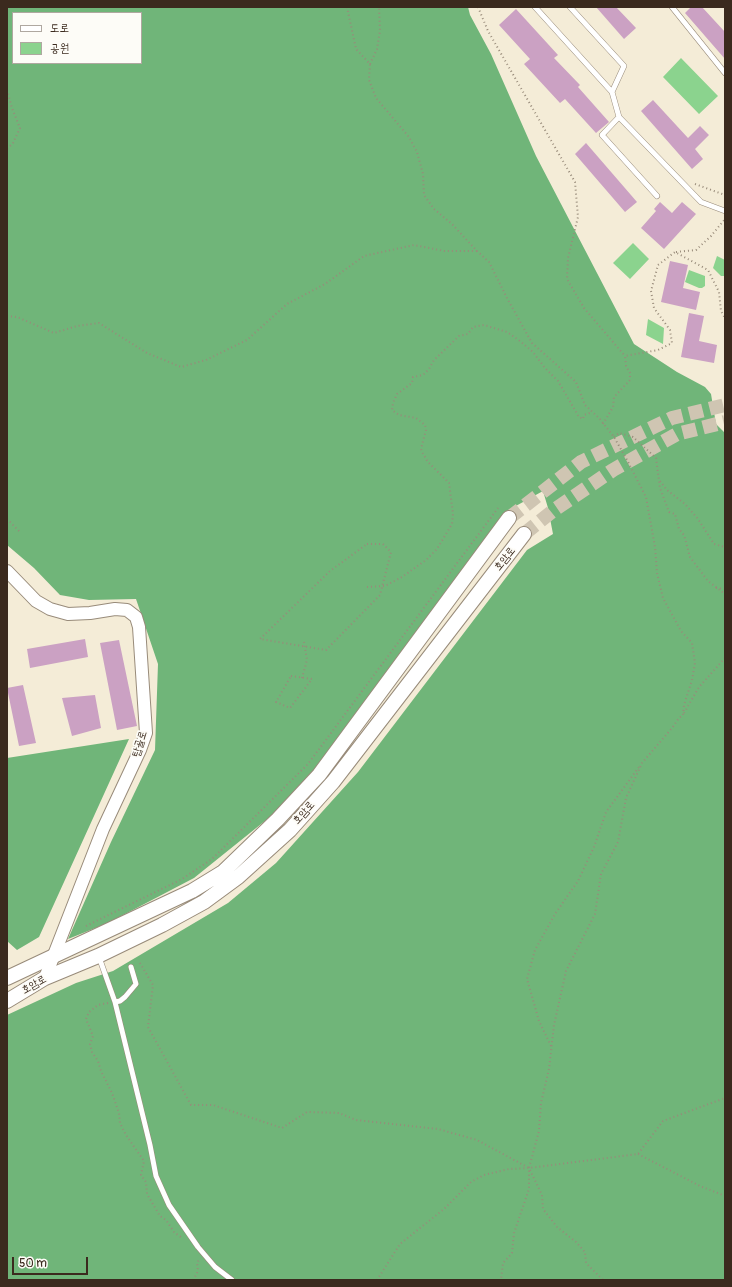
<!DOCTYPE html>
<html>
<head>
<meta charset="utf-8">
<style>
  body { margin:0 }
  #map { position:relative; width:732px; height:1287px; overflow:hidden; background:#f4ecd7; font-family:Pangolin,"Poor Story",sans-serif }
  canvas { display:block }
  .frame { position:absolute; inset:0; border:8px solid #3b2a1e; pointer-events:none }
  .legend { position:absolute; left:12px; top:12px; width:130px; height:52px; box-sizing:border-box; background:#fdfcf7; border:1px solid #afa8a0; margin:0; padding:5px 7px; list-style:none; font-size:12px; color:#3b2a1e }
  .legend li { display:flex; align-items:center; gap:8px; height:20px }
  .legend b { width:20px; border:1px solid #afa8a0 }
  .scale { position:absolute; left:12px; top:1257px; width:76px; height:18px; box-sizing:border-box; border:2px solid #3b2a1e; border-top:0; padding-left:5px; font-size:12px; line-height:14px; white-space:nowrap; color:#3b2a1e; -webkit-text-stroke:3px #fdfcf7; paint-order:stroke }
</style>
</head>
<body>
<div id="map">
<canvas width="732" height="1287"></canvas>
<div class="frame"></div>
<ul class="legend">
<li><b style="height:5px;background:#fff"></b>도로</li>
<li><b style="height:11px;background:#8bd38e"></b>공원</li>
</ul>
<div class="scale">50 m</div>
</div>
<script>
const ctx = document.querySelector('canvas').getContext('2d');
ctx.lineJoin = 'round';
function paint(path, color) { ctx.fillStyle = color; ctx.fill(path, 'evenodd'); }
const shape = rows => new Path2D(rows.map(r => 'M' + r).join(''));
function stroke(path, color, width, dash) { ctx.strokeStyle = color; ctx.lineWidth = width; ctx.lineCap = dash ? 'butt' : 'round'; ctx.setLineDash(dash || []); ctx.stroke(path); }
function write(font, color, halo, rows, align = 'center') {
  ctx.font = font + ' Pangolin,"Poor Story",sans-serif'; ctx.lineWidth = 3.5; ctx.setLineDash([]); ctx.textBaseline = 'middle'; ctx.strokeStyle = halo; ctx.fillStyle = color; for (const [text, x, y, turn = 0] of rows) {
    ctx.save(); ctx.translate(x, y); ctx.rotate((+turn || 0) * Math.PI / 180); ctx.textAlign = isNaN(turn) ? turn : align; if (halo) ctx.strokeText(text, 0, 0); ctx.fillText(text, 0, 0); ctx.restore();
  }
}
paint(shape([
  [681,58,718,96,699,114,663,77],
  [633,243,649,259,630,279,613,263],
  [717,256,725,260,725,276,721,276,713,268],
  [689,270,705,276,705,286,702,288,699,288,685,282],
  [648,319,664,328,663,344,646,335]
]), '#8bd38e');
paint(shape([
  [7,7,468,7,470,15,491,54,536,156,634,344,677,372,705,387,711,394,716,424,725,433,725,1280,7,1280,7,1015,76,983,113,971,228,903,276,863,358,772,527,550,553,534,548,508,543,491,514,507,476,552,369,706,281,808,194,878,108,923,68,939,111,842,155,750,158,664,136,599,89,600,60,595,34,568,7,545],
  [13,13,141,13,141,63,13,63],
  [129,739,39,937,17,950,7,941,7,758]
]), '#70b579');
paint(shape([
  [596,7,616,7,636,28,624,39],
  [691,7,702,7,725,32,725,59,685,13],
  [516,9,558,55,554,58,580,85,578,87,609,122,596,133,565,99,560,103,524,64,530,59,499,25],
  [653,100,688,138,700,126,709,135,695,149,703,159,692,169,641,111],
  [586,143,637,202,625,212,575,154],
  [660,202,672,213,682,202,696,214,664,249,641,228,656,211,654,209],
  [670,261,688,265,683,288,700,292,696,310,661,302],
  [689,313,704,316,699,341,717,345,714,363,681,357],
  [85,639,88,657,30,668,27,649],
  [119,640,137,726,117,730,100,643],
  [23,685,36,743,19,746,7,688],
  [95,695,101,728,72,736,62,698]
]), '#cba1c3');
stroke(shape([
  [509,518,581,462,672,418,725,405],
  [524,534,554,510,613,470,677,434,725,422]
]), '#cfc5b2', 14, [14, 7]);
const service = shape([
  [535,7,612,92,619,117,701,202,725,211],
  [570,7,624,66,612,92],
  [672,7,725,73],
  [619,117,602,135,657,196],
  [99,957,115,1002,120,1001,125,997,136,984,131,967],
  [115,1002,150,1145,156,1176,169,1205,198,1247,215,1267,232,1280]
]);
const tertiary = shape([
  [7,571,36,601,50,609,68,614,90,613,115,609,127,610,136,617,139,627,146,733,140,750,103,829,45,978]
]);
const secondary = shape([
  [7,978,192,891,223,872,278,819,319,775,509,518],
  [7,1001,45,978,98,956,162,925,204,902,238,877,290,830,333,782,524,534]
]);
stroke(service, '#988b7a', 6);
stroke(tertiary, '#988b7a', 14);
stroke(secondary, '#988b7a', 16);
stroke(shape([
  [347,7,356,49,370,64,369,80,376,98,409,137,417,152,423,174,424,195,434,209,452,224,477,251,489,262,507,298,532,343,576,382,585,405,599,418,614,437,627,460,646,497,655,547,657,573,663,598,681,631,692,643,695,663,692,680,684,705,683,715,679,718,672,728,642,763,626,798,618,842,601,874,595,914,566,971,554,1025,549,1069,541,1103,539,1131,529,1168,529,1189,514,1233,512,1253,503,1263,501,1280],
  [478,7,488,31,575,182,578,217,568,258,567,279,584,308,625,356],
  [370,64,377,49,380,31,379,7],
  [7,90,12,108,20,128,13,143,7,149],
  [695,184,725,195],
  [676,252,696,250,711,236,725,219],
  [7,316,17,317,54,333,77,326,99,323,147,353,181,367,206,360,247,340,287,304,325,284,364,256,414,245,444,251,477,251],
  [603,424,613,407,614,397,630,380,630,373,626,366,625,356,658,350,672,343,670,330,654,308,651,291,658,265,675,252,708,270,719,292,721,311,725,318],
  [614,437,619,433,633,437,656,458,660,488,669,512,675,514,679,529,684,535,690,557,708,581,725,594],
  [660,481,667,490,685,504,698,519,714,544,725,547],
  [7,519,20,532],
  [367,544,383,544,391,552,380,595,326,650,260,639,330,571,367,544],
  [367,587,385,586,402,577,426,560,437,549,452,524,453,514,449,483,428,462,422,452,421,449,426,430,425,425,416,418,399,415,392,410,393,403,397,394,412,383,413,377,423,375,429,369,434,360,459,336,468,334,473,327,484,325,507,332,520,341,533,352,545,368,558,381,579,417,583,419,584,415,592,412],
  [716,588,725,589],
  [291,676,312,679,290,708,276,702,291,676],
  [302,678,307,660,304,642],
  [684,713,699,687,725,658],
  [86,926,182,879,212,859,308,764,498,508],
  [140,963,153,985,148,1027,191,1105,213,1105,282,1128,307,1112,339,1113,356,1120,438,1129,477,1140,529,1168,542,1195,543,1209,557,1227,576,1242,585,1252,586,1263,603,1280],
  [108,1003,98,1005,89,1012,86,1019,93,1036,90,1044,92,1052,98,1061,101,1071,112,1093,119,1113,120,1123,126,1135,144,1161,141,1175,146,1182,147,1194,160,1216,166,1220,174,1232,182,1238],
  [551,1046,539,1021,527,979,535,950,555,914,578,881,594,847,606,812,639,767],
  [638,1154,700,1186,725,1196],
  [193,1280,197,1273,198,1267,197,1264,199,1259],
  [377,1280,400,1244,444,1209,471,1182,484,1175,509,1169,529,1168,638,1154,663,1121,725,1098]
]), '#988b7a', 2, [1, 3]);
stroke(service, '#fff', 5);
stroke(tertiary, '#fff', 12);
stroke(secondary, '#fff', 14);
write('11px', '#3b2a1e', '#fdfcf7', [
  ["호암로",505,559,-52],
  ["탑골로",140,744,-73],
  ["호암로",304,813,-49],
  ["호암로",34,985,-30]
]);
</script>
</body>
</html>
